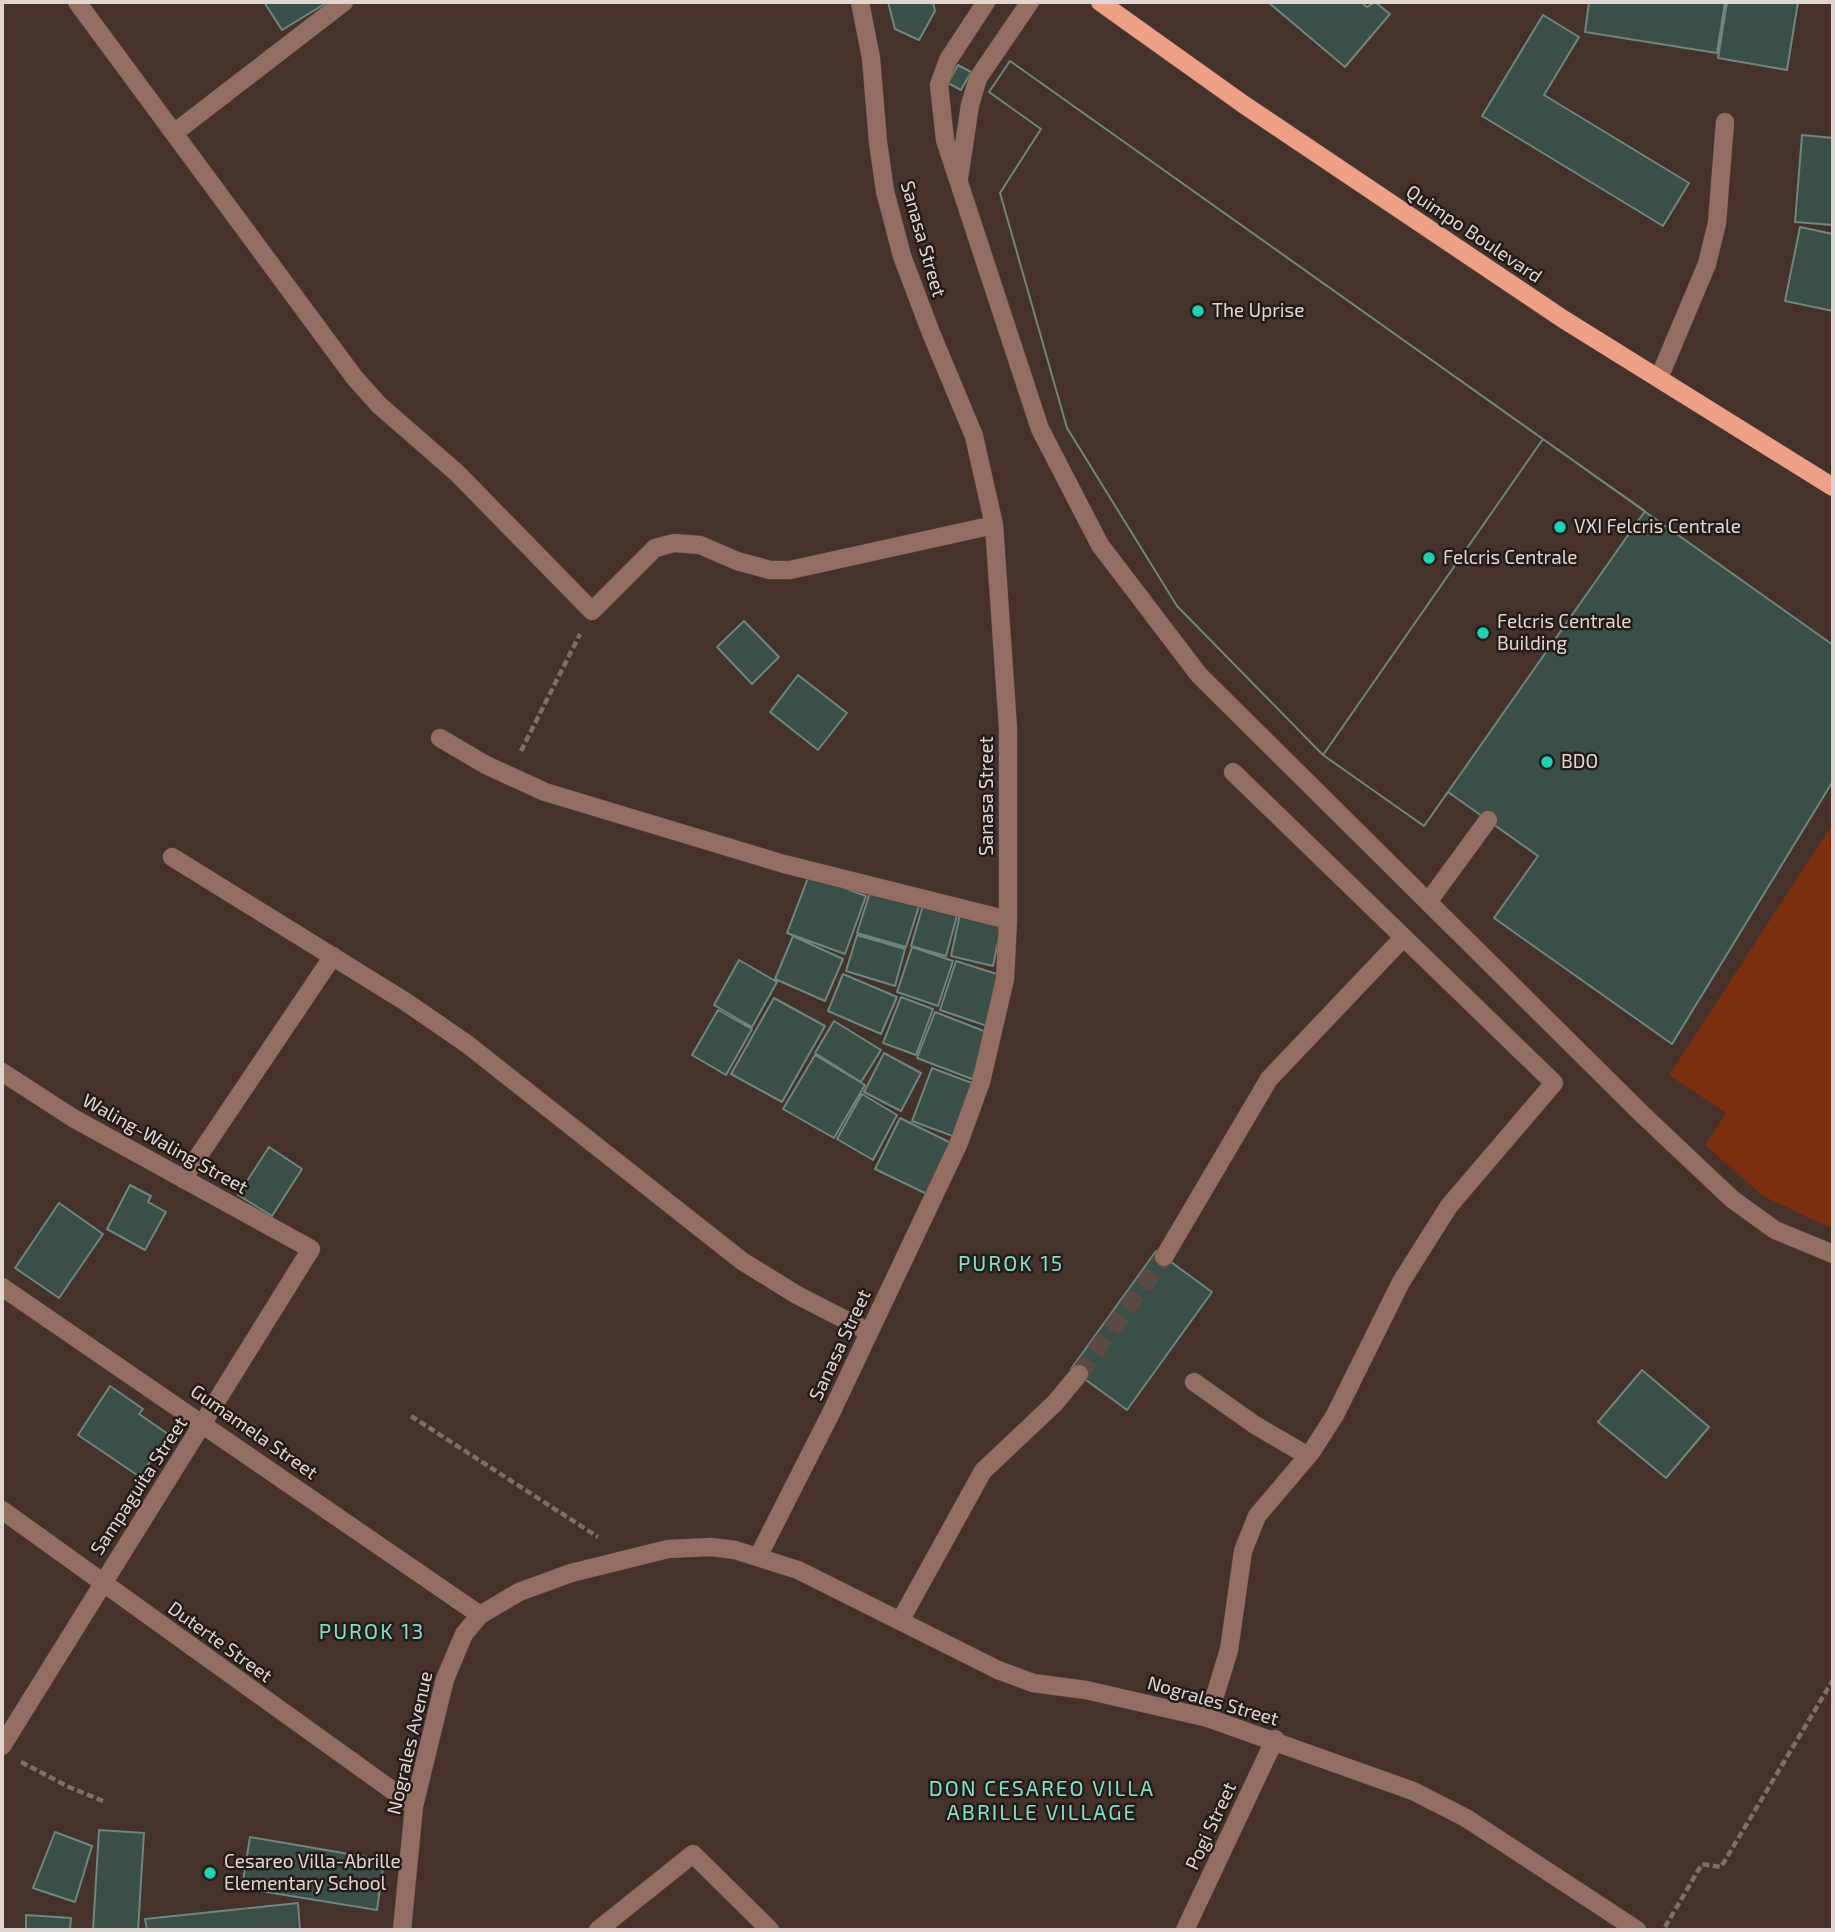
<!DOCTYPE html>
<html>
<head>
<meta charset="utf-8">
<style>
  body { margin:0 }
  #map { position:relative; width:1835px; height:1932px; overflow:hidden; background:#44322b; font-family:"Exo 2",sans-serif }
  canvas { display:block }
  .frame { position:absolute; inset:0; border:4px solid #e1d5d1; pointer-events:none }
</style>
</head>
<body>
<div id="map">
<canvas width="1835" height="1932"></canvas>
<div class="frame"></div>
</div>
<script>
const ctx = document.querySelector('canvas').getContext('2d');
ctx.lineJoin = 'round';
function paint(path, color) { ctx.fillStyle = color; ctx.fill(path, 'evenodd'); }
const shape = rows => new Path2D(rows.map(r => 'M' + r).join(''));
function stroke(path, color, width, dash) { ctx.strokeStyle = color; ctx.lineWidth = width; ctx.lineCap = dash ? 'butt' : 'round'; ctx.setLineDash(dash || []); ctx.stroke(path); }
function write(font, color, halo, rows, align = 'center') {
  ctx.font = font + ' "Exo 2",sans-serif'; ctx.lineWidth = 5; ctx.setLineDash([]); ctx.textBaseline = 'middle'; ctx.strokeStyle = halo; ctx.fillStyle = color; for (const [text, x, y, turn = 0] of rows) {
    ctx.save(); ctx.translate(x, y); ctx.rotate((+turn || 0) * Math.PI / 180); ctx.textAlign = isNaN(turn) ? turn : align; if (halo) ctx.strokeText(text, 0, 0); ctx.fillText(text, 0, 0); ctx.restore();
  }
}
paint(shape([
  [1833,823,1833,1229,1763,1196,1705,1145,1726,1113,1669,1075]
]), '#7b2f0f');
const building = shape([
  [264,2,328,2,282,30,264,2],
  [888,2,933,2,935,11,919,40,895,29,888,2],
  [1268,2,1361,2,1367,7,1375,2,1390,14,1345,67,1268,2],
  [1589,2,1725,2,1717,53,1585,32,1589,2],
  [1727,2,1798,2,1787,70,1718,58,1727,2],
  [1543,15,1579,37,1544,95,1689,183,1663,226,1482,116,1543,15],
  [1010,61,1833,645,1833,781,1672,1044,1494,918,1538,856,1448,792,1424,826,1323,755,1177,606,1067,428,1000,193,1041,129,989,92,1010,61],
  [1010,61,1543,439,1323,755,1177,606,1067,428,1000,193,1041,129,989,92,1010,61],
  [958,65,971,72,961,90,948,83,958,65],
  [1802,135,1833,138,1833,225,1795,222,1802,135],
  [1800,227,1833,234,1833,311,1785,301,1800,227],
  [1543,439,1645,511,1424,826,1323,755,1543,439],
  [744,621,779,657,752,684,717,647,744,621],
  [798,675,847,713,818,750,770,712,798,675],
  [809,875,866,896,845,954,787,933,809,875],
  [871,889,920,903,906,947,857,933,871,889],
  [924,902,958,912,946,956,911,946,924,902],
  [960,914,1002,923,993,966,951,956,960,914],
  [857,935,905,949,895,986,846,971,857,935],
  [793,936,843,959,825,1001,775,979,793,936],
  [912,947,953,961,938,1006,897,992,912,947],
  [739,960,777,982,752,1027,714,1005,739,960],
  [956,961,1003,976,987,1026,940,1010,956,961],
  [843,974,897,997,881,1034,828,1011,843,974],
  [901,997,933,1009,916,1055,883,1043,901,997],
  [774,998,825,1026,782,1102,731,1074,774,998],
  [718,1010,752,1029,726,1075,692,1055,718,1010],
  [935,1012,989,1033,972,1079,917,1058,935,1012],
  [834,1021,881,1050,861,1082,815,1053,834,1021],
  [884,1053,921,1073,901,1111,864,1092,884,1053],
  [815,1055,865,1085,834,1138,783,1109,815,1055],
  [932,1068,977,1085,958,1138,912,1121,932,1068],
  [862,1094,897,1115,873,1160,837,1139,862,1094],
  [900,1118,953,1144,929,1195,875,1169,900,1118],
  [269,1147,302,1169,272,1216,238,1195,269,1147],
  [130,1185,151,1196,148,1202,166,1212,145,1250,107,1229,130,1185],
  [59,1203,103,1234,59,1298,15,1268,59,1203],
  [1156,1251,1212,1292,1127,1410,1071,1369,1156,1251],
  [1642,1370,1709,1427,1666,1478,1598,1422,1642,1370],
  [110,1386,143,1409,139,1414,168,1434,140,1477,78,1435,110,1386],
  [99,1830,144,1833,138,1930,93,1930,99,1830],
  [55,1832,92,1846,75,1902,33,1888,55,1832],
  [250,1837,384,1860,377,1910,242,1888,250,1837],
  [298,1903,300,1930,147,1930,145,1919,298,1903],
  [26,1915,71,1918,70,1930,26,1930,26,1915]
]);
paint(building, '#394f48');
stroke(building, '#6e867f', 2);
stroke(shape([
  [1079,1374,1164,1257]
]), '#5c4a44', 18, [18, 9]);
const minor = shape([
  [77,2,354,377,379,405,457,473,592,611,655,548,674,543,700,545,737,561,770,570,790,570,994,525],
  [986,2,948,60,939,85,945,140,1040,429,1100,545,1199,675,1643,1115,1732,1199,1775,1230,1833,1254],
  [174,133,344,2],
  [959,178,970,105,978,78,1030,2],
  [1659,378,1707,264,1717,223,1725,122],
  [440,738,486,765,545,792,784,864,1008,920],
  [172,857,406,1002,467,1044,742,1261,797,1295,869,1332],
  [1428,902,1488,820],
  [2,1072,73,1118,311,1249,2,1746],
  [183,1179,333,956],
  [1164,1257,1269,1079,1402,939],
  [2,1287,480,1615],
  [1194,1382,1255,1425,1308,1456],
  [2,1510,414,1806],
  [758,1557,832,1411,958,1145,981,1082,1005,979,1008,920,1008,728,994,525,974,436,931,333,902,256,885,191,878,142,871,58,860,2],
  [900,1621,983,1471,1055,1403,1079,1374],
  [1208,1718,1229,1650,1243,1551,1257,1516,1312,1451,1335,1415,1401,1282,1449,1206,1554,1083,1233,772],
  [402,1930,414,1806,445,1679,464,1634,480,1615,519,1592,571,1573,668,1549,711,1547,735,1550,798,1570,998,1670,1033,1683,1086,1690,1208,1718,1413,1791,1466,1818,1637,1930],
  [598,1930,693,1854,770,1930],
  [1185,1930,1275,1739]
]);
const major = shape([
  [1100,2,1243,104,1563,319,1833,487]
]);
stroke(minor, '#604f49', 19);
stroke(major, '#604f49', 19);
stroke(shape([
  [521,751,580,634],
  [411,1416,598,1537],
  [21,1762,69,1787,103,1801],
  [1665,1927,1702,1864,1721,1867,1833,1680]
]), '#7e6e68', 4.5, [7, 3.5]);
stroke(minor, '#936d5f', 18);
stroke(major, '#eda085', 18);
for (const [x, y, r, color] of [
  [1198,311,7,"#19d5b2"],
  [1560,527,7,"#19d5b2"],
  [1429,558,7,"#19d5b2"],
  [1483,633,7,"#19d5b2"],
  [1547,762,7,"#19d5b2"],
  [210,1873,7,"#19d5b2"]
]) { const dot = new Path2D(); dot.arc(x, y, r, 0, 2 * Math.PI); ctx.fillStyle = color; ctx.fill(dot); stroke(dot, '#241c19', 2.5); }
write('19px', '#e1d5d1', '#241c19', [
  ["Quimpo Boulevard",1474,234,34],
  ["Sanasa Street",923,239,74],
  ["Sanasa Street",987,796,-90],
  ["Waling-Waling Street",165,1144,29],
  ["Sanasa Street",840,1345,-65],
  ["Gumamela Street",254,1432,35],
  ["Sampaguita Street",139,1486,-57],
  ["Duterte Street",220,1642,36],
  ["Nograles Street",1213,1701,16],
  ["Nograles Avenue",410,1743,-77],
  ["Pogi Street",1211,1826,-65]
]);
write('19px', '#e1d5d1', '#241c19', [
  ["The Uprise",1212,311],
  ["VXI Felcris Centrale",1574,527],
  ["Felcris Centrale",1443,558],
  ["Felcris Centrale",1497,622],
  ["Building",1497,644],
  ["BDO",1561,762],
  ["Cesareo Villa-Abrille",224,1862],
  ["Elementary School",224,1884]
], 'left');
ctx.letterSpacing = '2px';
write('21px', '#80e2c8', '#241c19', [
  ["PUROK 15",1011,1264],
  ["PUROK 13",372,1632],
  ["DON CESAREO VILLA",1042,1789],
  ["ABRILLE VILLAGE",1042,1813]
]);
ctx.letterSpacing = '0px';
</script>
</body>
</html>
